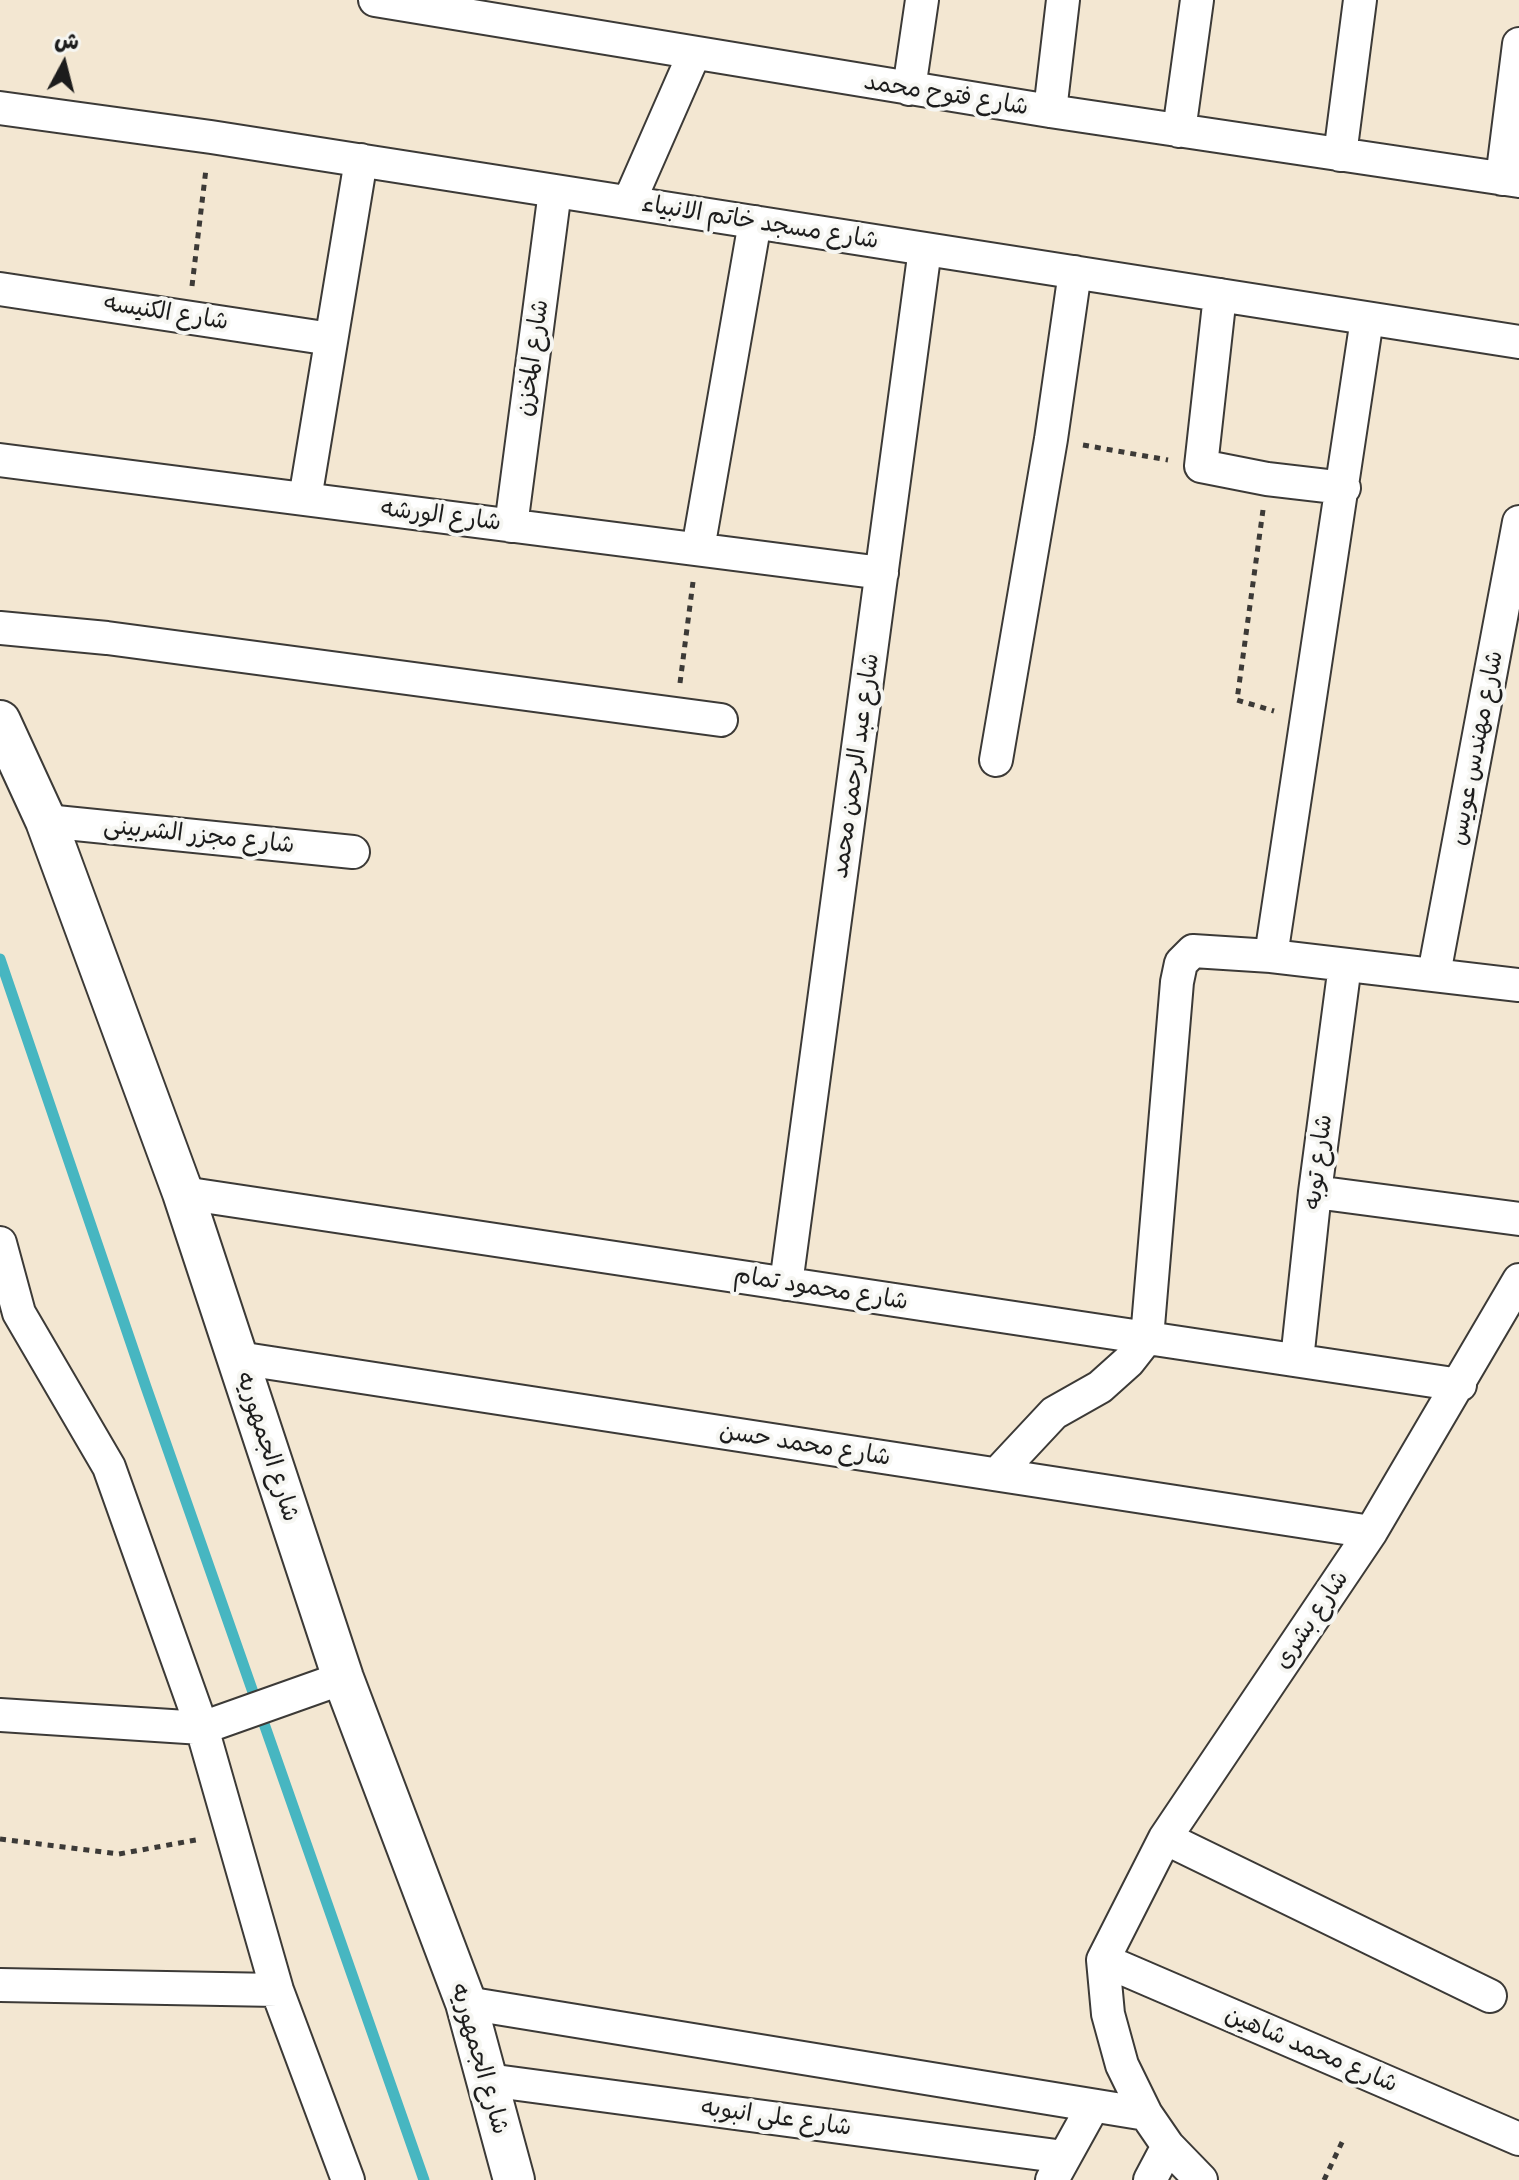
<!DOCTYPE html>
<html>
<head>
<meta charset="utf-8">
<style>
  body { margin:0 }
  #map { position:relative; width:1519px; height:2180px; overflow:hidden; background:#f3e7d2; font-family:"Patrick Hand","Playpen Sans Arabic",sans-serif }
  canvas { display:block }
  .north { position:absolute; left:24px; top:24px; width:80px; height:80px; -webkit-text-stroke:6px #f6f6f2; paint-order:stroke; rotate:7deg; font-size:22px; font-weight:700; line-height:32px; text-align:center; color:#1c1c1c }
  .north::after { content:''; display:block; margin:auto; width:28px; height:36px; background:#1c1c1c; clip-path:polygon(50% 0,100% 100%,50% 72%,0 100%) }
</style>
</head>
<body>
<div id="map">
<canvas width="1519" height="2180"></canvas>
<div class="north">ش</div>
</div>
<script>
const ctx = document.querySelector('canvas').getContext('2d');
ctx.lineJoin = 'round';
const shape = rows => new Path2D(rows.map(r => 'M' + r).join(''));
function stroke(path, color, width, dash) { ctx.strokeStyle = color; ctx.lineWidth = width; ctx.lineCap = dash ? 'butt' : 'round'; ctx.setLineDash(dash || []); ctx.stroke(path); }
function write(font, color, halo, rows, align = 'center') {
  ctx.font = font + ' "Patrick Hand","Playpen Sans Arabic",sans-serif'; ctx.lineWidth = 8; ctx.setLineDash([]); ctx.textBaseline = 'middle'; ctx.strokeStyle = halo; ctx.fillStyle = color; for (const [text, x, y, turn = 0] of rows) {
    ctx.save(); ctx.translate(x, y); ctx.rotate((+turn || 0) * Math.PI / 180); ctx.textAlign = isNaN(turn) ? turn : align; if (halo) ctx.strokeText(text, 0, 0); ctx.fillText(text, 0, 0); ctx.restore();
  }
}
stroke(shape([
  [0,959,146,1387,424,2180]
]), '#47b6c1', 11);
const minor = shape([
  [375,0,1050,111,1519,181],
  [909,89,922,0],
  [0,108,211,137,1519,342],
  [1050,111,1063,0],
  [1179,131,1197,0],
  [1340,155,1360,0],
  [1502,179,1519,44],
  [629,202,694,54],
  [0,289,331,339],
  [1220,295,1201,466,1267,479,1344,488],
  [0,460,882,573],
  [305,499,361,160],
  [511,526,555,191],
  [698,549,755,222],
  [0,628,107,638,721,720],
  [996,760,1051,439,1075,272],
  [46,821,353,852],
  [1271,956,1367,319],
  [1434,974,1519,522],
  [1315,1192,1519,1219],
  [183,1193,1460,1385],
  [0,1243,19,1313,109,1467,202,1728,277,1990,348,2180],
  [786,1284,925,249],
  [238,1358,1371,1532],
  [1297,1360,1315,1192,1345,965],
  [997,1474,1054,1413,1100,1387,1129,1361,1147,1338,1177,982,1181,963,1193,951,1271,956,1519,985],
  [0,1715,202,1728,343,1678],
  [1165,1838,1490,1996],
  [1103,1960,1165,1838,1371,1532,1519,1280],
  [1103,1960,1519,2139],
  [1103,1960,1108,2014,1122,2065,1146,2114,1168,2146,1201,2180],
  [0,1985,277,1990],
  [466,2003,1146,2114],
  [488,2080,1064,2157],
  [1052,2180,1093,2106],
  [1150,2180,1168,2146]
]);
const tertiary = shape([
  [0,721,46,821,183,1193,343,1678,466,2003,514,2180]
]);
stroke(minor, '#3c3a37', 36);
stroke(tertiary, '#3c3a37', 44);
stroke(shape([
  [192,286,206,169],
  [1083,445,1168,460],
  [1263,510,1237,700,1274,711],
  [680,683,693,582],
  [0,1839,119,1854,201,1839],
  [1324,2180,1344,2138]
]), '#3c3a37', 5, [6, 6]);
stroke(minor, '#fff', 32);
stroke(tertiary, '#fff', 40);
write('24px', '#1c1c1c', '#f6f6f2', [
  ["شارع فتوح محمد",946,95,9],
  ["شارع مسجد خاتم الانبياء",760,223,9],
  ["شارع الكنيسه",166,313,9],
  ["شارع المخزن",533,358,-82],
  ["شارع الورشه",441,516,7],
  ["شارع مهندس عويس",1477,748,-79],
  ["شارع عبد الرحمن محمد",856,766,-82],
  ["شارع مجزر الشربينى",199,836,6],
  ["شارع توبه",1319,1162,-83],
  ["شارع محمود تمام",821,1289,9],
  ["شارع محمد حسن",805,1445,9],
  ["شارع الجمهوريه",267,1447,72],
  ["شارع بشرى",1312,1620,-56],
  ["شارع محمد شاهين",1311,2050,23],
  ["شارع الجمهوريه",479,2059,74],
  ["شارع على انبوبه",776,2118,8]
]);
</script>
</body>
</html>
